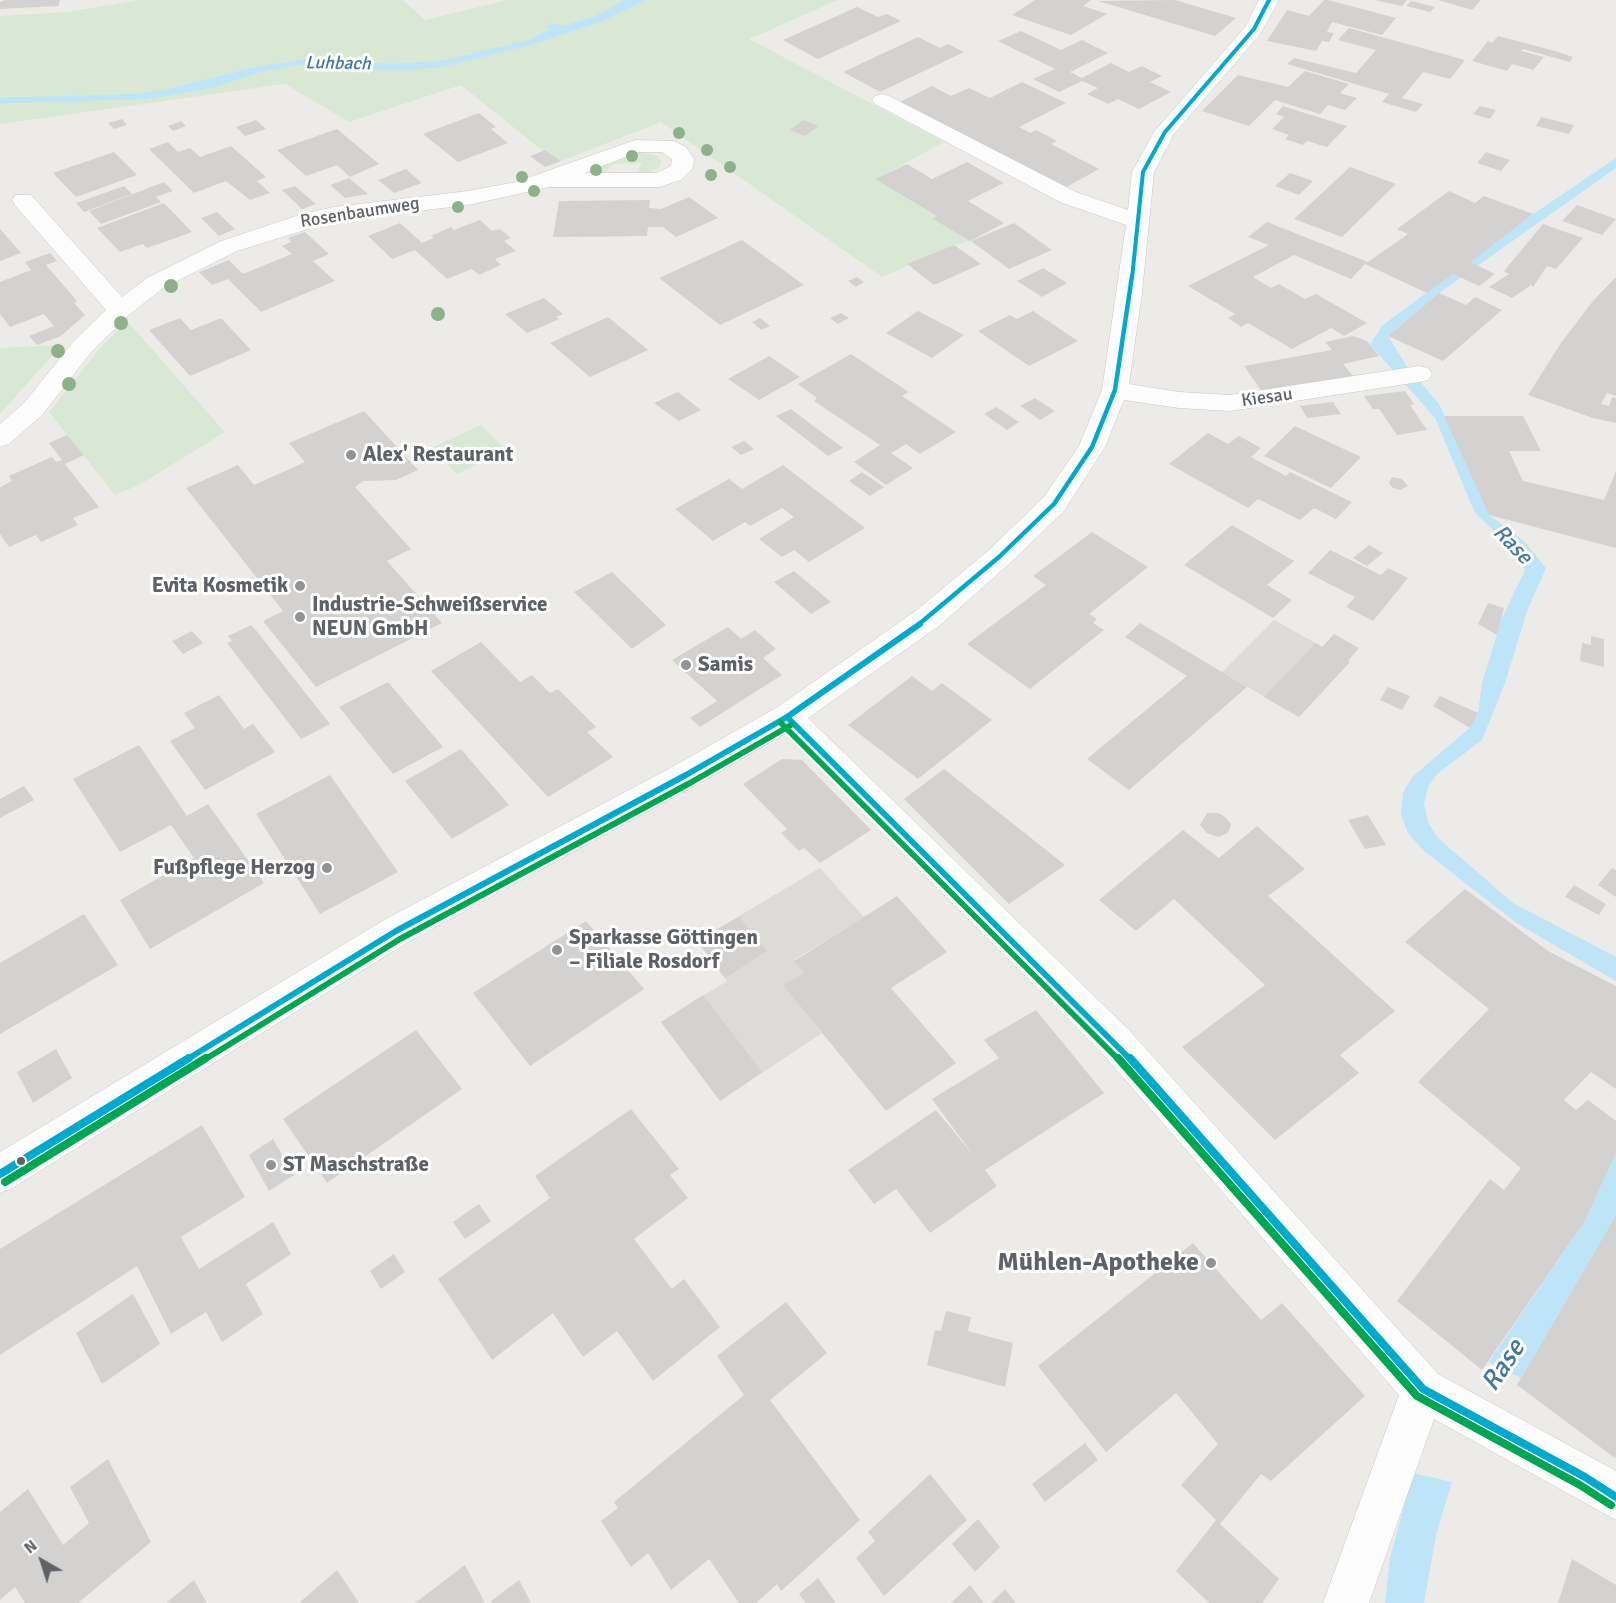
<!DOCTYPE html>
<html>
<head>
<meta charset="utf-8">
<style>
  body { margin:0 }
  #map { position:relative; width:1616px; height:1603px; overflow:hidden; background:#edebe8; font-family:Signika,sans-serif }
  canvas { display:block }
  .north { position:absolute; left:12px; top:1531px; width:60px; height:60px; -webkit-text-stroke:4px #fff; paint-order:stroke; rotate:321deg; font-size:16px; font-weight:700; line-height:24px; text-align:center; color:#5e6266 }
  .north::after { content:''; display:block; margin:auto; width:21px; height:27px; background:#5e6266; clip-path:polygon(50% 0,100% 100%,50% 72%,0 100%) }
</style>
</head>
<body>
<div id="map">
<canvas width="1616" height="1603"></canvas>
<div class="north">N</div>
</div>
<script>
const ctx = document.querySelector('canvas').getContext('2d');
ctx.lineJoin = 'round';
function paint(path, color) { ctx.fillStyle = color; ctx.fill(path, 'evenodd'); }
const shape = rows => new Path2D(rows.map(r => 'M' + r).join(''));
function stroke(path, color, width, dash) { ctx.strokeStyle = color; ctx.lineWidth = width; ctx.lineCap = dash ? 'butt' : 'round'; ctx.setLineDash(dash || []); ctx.stroke(path); }
function write(font, color, halo, rows, align = 'center') {
  ctx.font = font + ' Signika,sans-serif'; ctx.lineWidth = 6; ctx.setLineDash([]); ctx.textBaseline = 'middle'; ctx.strokeStyle = halo; ctx.fillStyle = color; for (const [text, x, y, turn = 0] of rows) {
    ctx.save(); ctx.translate(x, y); ctx.rotate((+turn || 0) * Math.PI / 180); ctx.textAlign = isNaN(turn) ? turn : align; if (halo) ctx.strokeText(text, 0, 0); ctx.fillText(text, 0, 0); ctx.restore();
  }
}
paint(shape([
  [1274,620,1350,662,1299,717,1222,672],
  [820,868,864,917,794,960,804,973,784,985,822,1033,720,1101,661,1022,727,981,697,941]
]), '#dddbd8');
paint(shape([
  [140,0,403,0,425,20,508,0,838,0,749,39,944,142,876,179,937,216,933,219,970,241,954,245,882,277,661,122,561,161,543,151,461,85,349,122,285,84,0,124,0,16,67,12],
  [640,152,657,156,661,161,660,167,646,174,634,175,642,163,613,164,603,175,589,172],
  [127,321,225,432,139,485,115,495,49,412,101,347],
  [62,345,29,381,0,414,0,348],
  [481,425,506,450,457,474,432,448]
]), '#d8e8d4');
paint(shape([
  [625,0,645,0,603,21,534,44,438,68,384,70,312,63,267,70,211,88,149,99,0,103,0,98,135,94,165,90,251,68,316,57,389,64,441,61,529,40,544,32,596,16],
  [1616,158,1616,168,1439,293,1388,336,1406,365,1439,404,1489,515,1524,541,1546,568,1527,611,1505,683,1482,740,1437,774,1428,787,1424,804,1428,822,1437,837,1513,903,1616,957,1616,981,1518,924,1424,851,1408,833,1401,814,1403,793,1413,776,1470,728,1478,713,1482,683,1502,618,1525,570,1517,553,1475,513,1435,418,1370,344,1383,325,1520,223],
  [1616,1153,1616,1215,1521,1378,1452,1482,1436,1535,1424,1603,1385,1603,1390,1558,1413,1473,1585,1221]
]), '#bde4f7');
paint(shape([
  [1488,1362,1521,1378,1452,1482,1413,1473]
]), '#edebe8');
paint(shape([
  [551,23,570,27,572,29,567,32,548,28,546,26,551,23]
]), '#bde4f7');
paint(shape([
  [5,0,60,0,58,6,0,9,0,2],
  [1035,0,1091,0,1083,6,1107,14,1071,35,1012,15],
  [1175,0,1236,18,1215,36,1098,1],
  [1324,0,1328,0,1396,18,1382,35,1332,22,1327,32,1334,33,1329,42,1322,41,1316,51,1267,41,1287,10,1309,16],
  [1374,0,1407,0,1402,6],
  [1438,0,1481,0,1472,10],
  [1411,1,1435,7,1430,12,1406,6],
  [857,7,878,17,887,14,901,21,818,59,783,40],
  [1349,28,1451,56,1465,60,1450,79,1423,72,1402,98,1423,104,1416,112,1382,102,1389,94,1287,64,1294,58,1356,73,1376,50,1338,40],
  [1021,31,1061,50,1082,40,1108,53,1070,72,1082,78,1111,63,1129,72,1142,66,1162,76,1150,82,1171,92,1139,109,1118,99,1108,104,1087,94,1098,88,1082,81,1059,92,1033,79,1055,69,998,41],
  [1498,36,1555,51,1573,57,1570,62,1523,49,1521,51,1544,57,1533,70,1512,64,1507,71,1472,61,1488,41,1492,43],
  [918,37,940,48,948,44,964,52,880,92,843,72],
  [1305,71,1349,84,1340,93,1357,98,1345,110,1328,105,1320,114,1275,100,1249,126,1202,111,1238,75,1288,87],
  [1022,82,1066,103,1019,127,1030,133,1036,130,1057,141,1051,144,1099,169,1061,190,898,103,932,86,951,96,969,88,990,98],
  [1283,106,1292,109,1347,126,1327,147,1307,141,1303,145,1285,139,1289,135,1272,129,1284,117,1276,114],
  [1480,106,1496,110,1490,119,1473,114],
  [479,113,496,127,491,129,508,143,458,162,423,134],
  [1541,117,1557,121,1574,125,1569,134,1536,126],
  [122,119,127,125,114,129,108,123],
  [256,120,266,129,245,136,236,127],
  [803,120,819,126,805,136,790,130],
  [181,121,186,126,173,131,168,126],
  [337,129,379,164,350,177,337,165,306,176,277,150],
  [168,142,178,152,190,148,200,157,231,146,266,177,257,181,270,193,250,200,226,181,194,193,149,149],
  [545,150,561,161,545,167,530,156],
  [114,152,137,175,76,197,53,173],
  [1486,152,1510,160,1501,171,1477,163],
  [967,162,1004,183,968,201,1004,223,970,241,933,219,937,216,875,179,907,164,932,179],
  [1350,167,1396,184,1342,237,1294,219],
  [406,169,422,183,394,193,378,180],
  [1290,173,1313,181,1299,195,1275,186],
  [349,178,368,194,345,198,330,185],
  [164,182,173,191,156,197,161,202,101,224,89,211],
  [124,186,132,194,84,212,76,203],
  [295,186,316,204,302,209,282,190],
  [1449,191,1475,203,1484,196,1533,214,1470,262,1495,274,1479,286,1453,274,1427,293,1365,264,1351,279,1294,255,1253,277,1271,288,1279,284,1305,299,1316,294,1367,323,1344,336,1331,328,1292,349,1248,323,1241,327,1228,318,1235,314,1188,286,1269,245,1248,237,1267,222,1368,262,1408,234,1397,229],
  [689,197,718,218,676,237,663,227,648,227,647,236,553,237,559,201,650,200,649,208,661,209],
  [164,203,192,232,147,248,143,244,120,252,97,228],
  [1577,205,1616,219,1602,235,1562,221],
  [217,212,235,229,219,236,201,218],
  [480,220,492,231,500,229,511,238,504,241,516,251,495,259,501,265,479,275,472,269,447,279,415,250,392,259,368,236,400,223,422,243,434,238,431,236,451,227,454,230],
  [1014,223,1052,250,1009,269,971,241],
  [1543,224,1583,238,1556,269,1547,266,1533,287,1531,285,1512,298,1489,287,1509,274,1504,271],
  [0,229,8,238,21,253,0,261],
  [305,232,329,254,313,261,335,281,261,312,228,279,212,285,199,272,229,260,243,274,292,254,282,246,291,242,288,238],
  [742,240,804,285,720,325,659,278],
  [954,245,981,264,934,285,907,264],
  [50,253,57,261,46,265,77,301,74,303,85,315,61,336,37,345,29,336,54,326,44,314,10,327,0,314,0,282,31,270,25,262],
  [1043,268,1067,283,1042,297,1017,281],
  [857,277,864,282,856,287,848,281],
  [1616,277,1616,396,1607,393,1601,404,1609,406,1612,397,1616,398,1616,423,1593,418,1528,395,1561,343,1593,301],
  [1439,293,1466,305,1475,297,1502,310,1443,361,1388,336],
  [544,298,563,314,556,317,559,319,527,333,505,314],
  [918,311,964,335,932,358,886,333],
  [1033,311,1078,341,1029,366,978,331,1010,315,1017,319],
  [841,313,849,318,838,324,830,318],
  [608,317,648,350,590,377,550,343],
  [180,318,191,330,221,318,251,350,190,376,149,330],
  [760,318,770,326,761,330,752,322],
  [1353,336,1367,341,1379,356,1343,364,1354,377,1263,393,1244,366,1332,350,1325,342],
  [851,354,909,392,902,396,956,432,920,454,906,444,891,453,913,468,886,485,854,462,880,445,814,401,817,398,798,384],
  [769,356,800,377,759,400,728,379],
  [1405,391,1414,404,1410,405,1427,430,1397,435,1379,409,1373,409,1364,396],
  [678,392,701,410,679,421,654,403],
  [1035,398,1055,411,1040,420,1020,406],
  [1333,402,1341,414,1307,418,1300,406],
  [996,407,1019,422,1007,430,984,414],
  [791,409,812,425,843,448,828,456,776,416],
  [364,411,418,470,396,480,363,481,355,487,411,549,387,561,442,623,316,687,263,621,283,611,186,488,238,465,254,485,305,462,289,443],
  [1444,416,1523,416,1541,451,1509,451,1523,481,1604,500,1616,471,1616,548,1489,515],
  [1295,426,1361,457,1331,488,1264,456],
  [1208,433,1228,444,1239,436,1261,448,1251,457,1286,476,1290,472,1352,502,1336,519,1314,508,1300,520,1258,499,1248,508,1169,464],
  [67,435,84,455,65,464,99,507,73,518,78,525,41,542,36,535,9,547,0,534,0,487,12,481,9,476,52,457,56,462,62,460,49,443],
  [744,441,754,449,741,455,731,447],
  [783,465,865,528,809,562,794,550,782,557,759,539,794,517,782,508,750,526,745,522,713,541,675,509,729,479,742,489],
  [862,472,884,487,870,496,849,481],
  [1392,477,1402,479,1408,486,1400,490,1393,488,1389,483],
  [1232,525,1294,561,1267,585,1292,600,1273,618,1184,565],
  [1092,532,1148,567,1089,614,1097,619,1093,623,1104,630,1030,689,967,644,1046,585,1033,576],
  [1369,545,1383,553,1367,566,1353,558],
  [1330,550,1381,575,1388,568,1408,578,1373,621,1346,607,1355,597,1308,573],
  [794,571,831,602,811,614,774,582],
  [612,572,666,625,632,649,574,592],
  [1488,603,1504,608,1497,635,1478,624],
  [1140,623,1247,687,1129,790,1087,759,1187,676,1125,637],
  [251,625,255,629,330,724,301,739,227,643,232,641,228,636],
  [728,627,741,639,755,630,776,649,763,658,782,675,700,727,690,718,717,701,672,660],
  [192,631,203,643,183,654,172,641],
  [1334,634,1359,648,1348,661,1350,662,1299,717,1264,697,1316,643,1322,647],
  [1591,636,1604,639,1604,667,1580,661,1582,643,1591,645],
  [481,642,520,682,532,675,550,693,558,689,596,727,587,732,613,757,548,797,431,671],
  [912,676,932,691,942,683,992,720,918,779,848,725],
  [388,682,443,747,393,774,339,707],
  [1388,687,1410,696,1402,710,1380,700],
  [219,695,244,729,253,724,275,752,205,790,170,741,195,728,184,713],
  [1440,696,1478,713,1470,728,1433,706],
  [139,745,187,816,208,804,264,883,150,949,120,900,194,858,171,825,120,852,73,779],
  [461,749,509,805,452,839,405,781],
  [782,759,802,760,871,830,820,863,804,848,799,851,781,833,787,829,743,784],
  [944,769,1065,865,1009,904,904,799],
  [330,775,398,872,320,914,256,814],
  [24,786,34,800,0,818,0,799],
  [1207,813,1218,813,1224,816,1231,824,1228,833,1218,837,1207,833,1200,825],
  [1368,815,1386,845,1365,849,1348,820],
  [1257,826,1305,869,1268,896,1395,1011,1340,1055,1359,1073,1275,1140,1182,1047,1265,985,1174,899,1136,931,1099,900,1183,830,1219,858],
  [1612,868,1616,870,1616,897,1598,885],
  [1574,885,1606,904,1599,915,1565,897],
  [1465,889,1548,951,1616,986,1616,1089,1591,1072,1564,1100,1576,1110,1588,1100,1616,1121,1616,1153,1585,1221,1482,1370,1397,1301,1490,1179,1504,1190,1521,1168,1418,1082,1489,1009,1405,942],
  [897,896,947,952,891,988,956,1063,886,1111,783,985,804,973,794,961],
  [84,914,118,965,0,1034,0,963],
  [739,917,767,951,725,978,697,941],
  [586,921,644,989,530,1066,473,993],
  [703,995,762,1072,720,1101,661,1022],
  [1036,1010,1104,1093,985,1170,997,1186,930,1233,896,1189,874,1204,848,1170,936,1110,974,1156,932,1099,999,1058,984,1040],
  [416,1030,462,1089,327,1183,283,1119],
  [56,1049,72,1078,33,1103,17,1072],
  [631,1109,679,1169,670,1175,688,1198,634,1239,672,1289,684,1279,720,1327,653,1381,617,1331,583,1357,553,1313,492,1360,438,1279,550,1198,535,1176],
  [202,1125,245,1197,181,1237,199,1269,273,1222,291,1254,246,1284,263,1314,222,1342,206,1312,171,1334,137,1266,0,1355,0,1249],
  [273,1139,294,1175,269,1191,249,1155],
  [479,1204,491,1221,465,1239,453,1222],
  [1616,1215,1616,1455,1615,1458,1517,1385],
  [1193,1243,1261,1320,1282,1303,1365,1396,1271,1481,1261,1474,1220,1524,1279,1579,1262,1603,1209,1603,1176,1571,1216,1520,1181,1485,1218,1444,1176,1393,1106,1452,1038,1366],
  [394,1254,405,1272,381,1289,370,1271],
  [133,1294,160,1344,102,1384,76,1333],
  [786,1302,827,1353,770,1400,860,1520,781,1591,777,1584,756,1603,739,1603,709,1559,671,1590,648,1553,631,1567,601,1521,618,1508,614,1502,744,1395,717,1356],
  [946,1311,971,1317,968,1331,1013,1343,1005,1387,927,1365,935,1330,941,1331],
  [1085,1443,1098,1460,1045,1502,1032,1484],
  [108,1459,151,1542,78,1603,25,1603,15,1587,0,1600,0,1512,28,1489,63,1545,89,1523,70,1487],
  [930,1474,967,1520,884,1596,856,1558,875,1541,868,1532],
  [978,1519,1000,1547,975,1572,952,1544],
  [1572,1559,1616,1585,1616,1603,1558,1603],
  [465,1565,485,1603,415,1603],
  [337,1570,359,1603,299,1603],
  [818,1578,836,1603,806,1603,799,1594],
  [194,1580,207,1603,166,1603],
  [519,1580,531,1603,492,1603,491,1601],
  [970,1585,984,1603,951,1603],
  [1005,1589,1016,1603,991,1603]
]), '#d4d2d1');
const minor = shape([
  [1259,0,1279,0,1261,33,1174,134,1154,172,1142,293,1129,384,1179,392,1230,395,1419,366,1428,368,1432,374,1428,380,1419,382,1230,411,1179,408,1124,400,1105,447,1064,511,1009,564,939,626,808,718,1128,1029,1438,1374,1616,1471,1616,1520,1434,1419,1369,1603,1323,1603,1399,1395,1102,1053,784,734,698,784,408,942,14,1187,0,1193,0,1152,384,920,674,766,776,708,917,610,989,550,1044,497,1079,446,1102,390,1126,225,1060,202,875,104,872,100,875,96,882,94,889,96,1076,192,1128,210,1132,172,1154,132,1245,27,1259,0],
  [635,140,674,141,686,147,694,159,693,168,681,180,659,187,549,187,468,205,334,221,237,251,163,288,129,315,92,351,42,415,9,444,0,447,0,424,24,403,74,341,106,310,15,205,12,200,15,195,31,195,122,297,147,278,221,241,302,214,334,207,468,191,516,182,635,140],
  [638,152,662,152,672,159,671,166,657,173,585,173,638,152]
]);
stroke(minor, '#c7c8c8', 1);
paint(minor, '#fcfcfc');
stroke(shape([
  [1132,278,1143,172,1165,132,1254,29,1269,0]
]), '#00a9ce', 4);
stroke(shape([
  [918,625,999,557,1054,504,1092,447,1115,390,1132,276]
]), '#00a9ce', 4.5);
stroke(shape([
  [787,717,1131,1060],
  [186,1060,396,931,686,775,787,717,920,624]
]), '#00a9ce', 6);
stroke(shape([
  [1130,1058,1423,1389,1585,1477,1616,1497],
  [0,1174,189,1058]
]), '#00a9ce', 8);
stroke(shape([
  [781,723,1119,1060],
  [204,1060,400,939,690,783,791,725]
]), '#00a651', 6);
stroke(shape([
  [1118,1058,1417,1396,1580,1485,1611,1505],
  [5,1182,206,1058]
]), '#00a651', 8);
ctx.fillStyle = '#8cb287';
for (const [x, y, r] of [
  [679,133,6],
  [707,150,6],
  [632,156,6],
  [730,167,6],
  [596,170,6],
  [711,175,6],
  [522,177,6],
  [534,191,6],
  [458,207,6],
  [171,286,7],
  [438,314,7],
  [121,323,7],
  [58,351,7],
  [69,384,7]
]) { ctx.beginPath(); ctx.arc(x, y, r, 0, 2 * Math.PI); ctx.fill(); }
for (const [x, y, r, color] of [
  [351,455,6,"#909294"],
  [300,586,6,"#909294"],
  [300,617,6,"#909294"],
  [686,665,6,"#909294"],
  [327,868,6,"#909294"],
  [557,950,6,"#909294"],
  [21,1161,5,"#5e6266"],
  [271,1165,6,"#909294"],
  [1211,1263,6,"#909294"]
]) { const dot = new Path2D(); dot.arc(x, y, r, 0, 2 * Math.PI); ctx.fillStyle = color; ctx.fill(dot); stroke(dot, '#fff', 2); }
write('italic 18px', '#3f779e', '#fff', [
  ["Luhbach",338,64,1]
]);
write('18px', '#5e6266', '#fff', [
  ["Rosenbaumweg",360,213,-9],
  ["Kiesau",1267,398,-8]
]);
write('bold 21px', '#5e6266', '#fff', [
  ["Alex' Restaurant",363,455],
  ["Evita Kosmetik",288,586,"right"],
  ["Industrie-Schweißservice",312,605],
  ["NEUN GmbH",312,629],
  ["Samis",698,665],
  ["Fußpflege Herzog",315,868,"right"],
  ["Sparkasse Göttingen",569,938],
  ["– Filiale Rosdorf",569,962],
  ["ST Maschstraße",283,1165]
], 'left');
write('italic 22px', '#3f779e', '#fff', [
  ["Rase",1512,545,46]
]);
write('bold 26px', '#5e6266', '#fff', [
  ["Mühlen-Apotheke",1199,1263]
], 'right');
write('italic 27px', '#3f779e', '#fff', [
  ["Rase",1504,1366,-56]
]);
</script>
</body>
</html>
